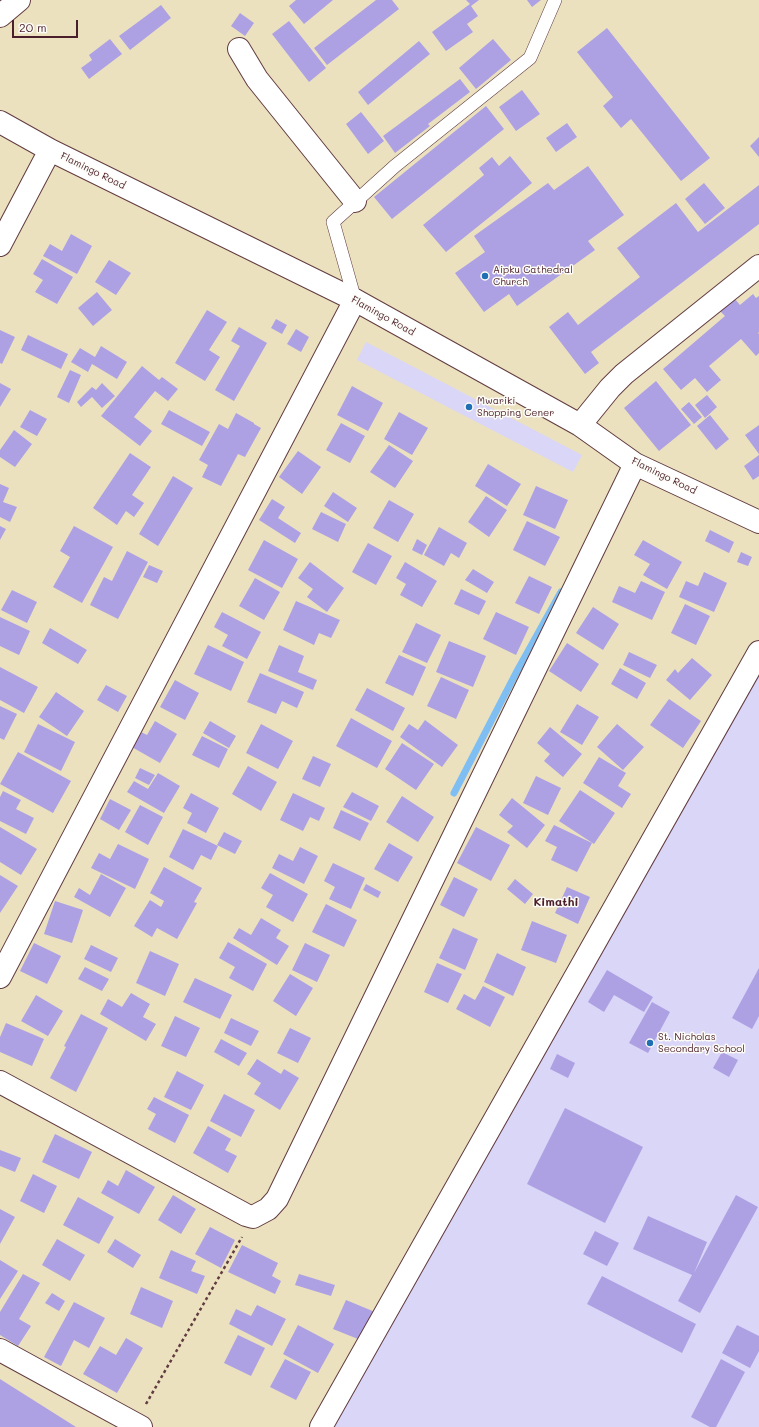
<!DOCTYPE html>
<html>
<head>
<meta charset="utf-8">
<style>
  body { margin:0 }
  #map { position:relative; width:759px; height:1427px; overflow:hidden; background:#ebe1bf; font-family:Mali,sans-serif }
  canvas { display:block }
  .scale { position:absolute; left:12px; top:20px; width:66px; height:18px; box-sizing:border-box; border:2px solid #4a1f2b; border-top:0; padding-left:5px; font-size:12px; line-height:14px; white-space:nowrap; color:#4a1f2b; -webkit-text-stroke:3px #fdfcf7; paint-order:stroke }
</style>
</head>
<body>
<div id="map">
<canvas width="759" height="1427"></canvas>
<div class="scale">20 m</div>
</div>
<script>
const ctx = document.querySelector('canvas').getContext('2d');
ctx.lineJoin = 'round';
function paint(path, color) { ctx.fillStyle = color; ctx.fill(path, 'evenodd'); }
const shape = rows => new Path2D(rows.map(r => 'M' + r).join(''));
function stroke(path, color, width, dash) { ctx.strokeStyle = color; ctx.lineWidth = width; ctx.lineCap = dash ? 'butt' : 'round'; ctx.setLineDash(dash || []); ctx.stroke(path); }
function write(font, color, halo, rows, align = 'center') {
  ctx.font = font + ' Mali,sans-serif'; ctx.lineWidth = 3; ctx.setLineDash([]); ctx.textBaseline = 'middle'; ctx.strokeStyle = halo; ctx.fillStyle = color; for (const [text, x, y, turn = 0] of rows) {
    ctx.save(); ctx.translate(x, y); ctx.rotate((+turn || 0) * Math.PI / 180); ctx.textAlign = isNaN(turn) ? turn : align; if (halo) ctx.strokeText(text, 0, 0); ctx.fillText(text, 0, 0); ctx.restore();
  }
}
paint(shape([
  [366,342,582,455,573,472,357,360],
  [759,661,759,1427,327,1427]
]), '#dad6f7');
stroke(shape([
  [454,793,516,673,561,592]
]), '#7ebef3', 7);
paint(shape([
  [296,0,333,0,304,24,289,6],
  [376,0,392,0,399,9,327,65,314,48],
  [466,0,479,0,471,6,478,16,467,24,473,32,446,51,432,32,470,4],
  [527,0,541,0,532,7],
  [161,5,171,18,130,50,119,36],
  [240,13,254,23,245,36,231,26],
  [289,21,326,68,309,82,272,34],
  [607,28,710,158,681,181,631,119,621,128,603,106,613,97,577,52],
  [110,39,122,54,89,79,81,68,92,60,89,55],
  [493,39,511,60,476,89,459,68],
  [419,41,430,54,368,105,358,92],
  [460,79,470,92,428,124,430,126,395,153,383,136],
  [522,90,540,114,516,131,499,107],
  [486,106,504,129,392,219,374,197],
  [361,112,384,141,368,154,346,124],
  [567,123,577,137,556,152,546,138],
  [759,137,759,157,750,146],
  [510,156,532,183,446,252,423,225,484,175,479,168,492,157,499,166],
  [588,166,624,215,588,241,595,250,517,306,509,294,484,312,455,273,485,252,474,236,548,183,554,190],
  [704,183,725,208,705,224,685,199],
  [759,185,759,224,591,352,599,363,585,374,549,327,568,312,578,325,640,277,617,248,676,203,698,232],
  [71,234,92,246,77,274,43,256,50,244,62,251],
  [42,259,73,277,57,304,35,292,43,280,33,274],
  [109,260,131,273,116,295,95,282],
  [97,292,112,310,93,326,78,308],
  [753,294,756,298,759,296,759,332,758,333,759,334,759,353,756,356,741,339,709,366,721,380,707,392,695,378,681,390,663,369,725,316,719,310,734,298,740,305],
  [207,310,227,322,209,350,220,357,205,381,175,363],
  [276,319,287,325,282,334,271,328],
  [239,327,267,343,234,401,215,390,240,346,231,341],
  [296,329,309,337,301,352,287,344],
  [0,330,15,337,2,364,0,363],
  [28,335,68,354,61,369,21,350],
  [101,346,127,362,117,379,92,364,88,372,71,362,80,348,95,357],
  [142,366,159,380,162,377,178,389,168,401,155,391,134,417,152,431,140,446,101,416],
  [70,370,81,375,69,403,57,397],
  [656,381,691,425,659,451,624,408],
  [0,383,11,389,0,407],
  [102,383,115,396,102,408,92,397,81,407,77,402,92,387,96,390],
  [352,386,383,403,368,431,337,415],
  [707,395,717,407,705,418,695,405],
  [689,402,702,417,694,424,681,409],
  [30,410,47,419,37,436,20,427],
  [169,410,210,432,202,446,161,424],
  [399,412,428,428,412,455,384,439],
  [236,413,254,423,254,424,261,428,245,457,238,454,221,486,202,477,208,465,199,460,219,424,228,429],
  [710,415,729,439,716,450,697,426],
  [341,423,365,436,350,463,326,450],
  [759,425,759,454,745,435],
  [14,430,32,444,15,467,0,457,0,450],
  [389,445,413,461,395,488,370,472],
  [298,451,321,467,302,494,279,477],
  [130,453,151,467,132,495,144,503,134,517,126,511,117,525,93,508],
  [759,455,759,476,753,480,744,466],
  [488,464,521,484,507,506,475,486],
  [173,476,193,488,158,546,139,534],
  [0,484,9,488,3,502,17,507,10,522,0,517],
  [536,486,568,500,555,529,523,515],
  [333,492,357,508,348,522,324,506],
  [486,496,507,510,489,537,468,522],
  [272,499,285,507,278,518,301,533,295,543,259,520],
  [389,500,414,514,398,542,373,528],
  [321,512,346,524,338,542,312,529],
  [527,521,560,537,545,566,513,550],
  [0,526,6,529,0,540],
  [74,526,113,547,82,603,53,587,70,557,60,551],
  [439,527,467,543,459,558,451,553,444,566,424,555],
  [710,530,734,542,729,553,705,541],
  [417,539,427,545,422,555,412,550],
  [264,540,298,559,282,588,248,570],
  [643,540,682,562,667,589,643,575,650,564,634,555],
  [368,543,392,556,376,585,352,572],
  [127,551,148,562,118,619,90,605,104,577,112,581],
  [741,552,752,557,748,566,737,562],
  [310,562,344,588,327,612,307,597,313,589,298,578],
  [405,562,437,581,422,607,400,595,406,584,396,578],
  [149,565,163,571,157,583,143,577],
  [473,569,494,582,487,593,465,580],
  [704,572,727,583,714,612,679,597,686,581,698,586],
  [529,576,552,587,539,614,515,603],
  [255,578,280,592,264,620,239,606],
  [641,581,665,592,652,620,612,602,619,586,635,593],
  [461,589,486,601,479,615,454,604],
  [12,590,37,602,27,623,1,610],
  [296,601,340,620,331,638,319,633,314,645,283,630],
  [685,604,710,616,696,645,671,633],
  [593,607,619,624,603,650,576,633],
  [222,612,261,632,247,659,222,646,228,635,214,627],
  [496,612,529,627,516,655,483,639],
  [0,617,30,631,19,655,0,646],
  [416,623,441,635,427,663,402,652],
  [50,628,87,650,78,664,42,643],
  [449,641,486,656,473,687,436,672],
  [567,643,599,664,581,692,549,671],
  [208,645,244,662,231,691,194,674],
  [279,645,304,656,298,672,317,680,313,690,268,671],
  [629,652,657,665,650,678,623,665],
  [399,655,426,667,413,696,385,683],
  [692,658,712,675,690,700,666,680,675,669,678,673],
  [0,667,38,687,24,713,0,700],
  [620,668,646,683,637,699,611,684],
  [260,673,304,692,297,708,282,701,276,714,247,702],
  [441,677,469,690,456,719,427,706],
  [175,680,199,693,185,720,160,707],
  [106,685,127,696,118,712,97,700],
  [367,688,405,708,393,731,355,710],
  [56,692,84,711,67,736,39,717],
  [669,699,701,721,683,748,650,725],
  [577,704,599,717,582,745,560,732],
  [0,706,17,714,4,740,0,738],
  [351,718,392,741,377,768,336,746],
  [425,720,458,745,442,767,400,737,409,724,418,730],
  [155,721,177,734,160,763,130,746,139,731,147,735],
  [210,721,236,736,229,748,203,733],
  [38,724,75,742,61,771,24,752],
  [261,724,293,741,278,769,246,753],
  [617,724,644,747,623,770,597,747],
  [550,727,582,754,563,777,544,761,550,754,537,743],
  [202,736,228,749,219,768,192,755],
  [402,743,434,764,416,790,385,769],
  [18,752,71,781,53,813,0,784],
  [313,756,331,764,320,787,302,779],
  [599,757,626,773,618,786,631,794,622,808,583,783],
  [248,766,277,782,261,811,232,794],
  [140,768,155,775,149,785,135,778],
  [158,773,180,786,164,813,127,792,134,781,148,789],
  [536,776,561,788,548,815,523,803],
  [580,790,615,813,594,844,559,821],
  [3,791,21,800,16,809,34,818,26,834,0,821,0,797],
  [352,792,379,806,371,821,343,807],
  [191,793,219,808,206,833,187,823,192,813,183,808],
  [293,793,325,808,319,821,310,817,303,831,280,820],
  [402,796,434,817,418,842,386,822],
  [512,798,545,825,527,848,507,832,513,826,499,815],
  [110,799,131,810,119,830,100,819],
  [140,805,163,817,148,845,125,832],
  [341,810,369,823,360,841,333,828],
  [554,825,592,843,577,872,551,860,557,847,545,841],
  [0,827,37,849,21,875,0,862],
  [476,827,510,845,491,881,457,863],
  [183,829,218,846,211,860,201,855,193,870,169,857],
  [224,832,242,841,235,854,217,845],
  [389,843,413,857,398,882,374,869],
  [118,844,149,859,135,889,91,868,99,853,110,859],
  [300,847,318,856,304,884,272,868,279,854,293,861],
  [333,863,365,878,351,909,329,899,335,887,324,881],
  [164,867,202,888,194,902,197,903,177,939,157,928,152,937,134,926,150,900,161,907,164,901,150,893],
  [270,873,308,894,293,922,266,907,273,895,261,888],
  [101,874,126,888,110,917,74,897,79,888,90,895],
  [0,875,18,886,0,913],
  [454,877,478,889,464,917,440,905],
  [515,879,533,894,525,904,507,889],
  [366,884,381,892,378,898,363,890],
  [567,887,590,897,578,924,555,913],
  [55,901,83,910,72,943,44,934],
  [326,904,357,920,344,947,312,932],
  [261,918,281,930,276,938,289,946,277,965,233,938,239,928,251,935],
  [532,921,567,935,556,963,521,950],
  [453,928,478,939,465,970,439,958],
  [228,942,267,964,253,991,229,978,235,967,219,958],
  [34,943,61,956,47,984,20,971],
  [305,943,330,955,317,982,292,970],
  [91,945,118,958,111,972,84,959],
  [150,951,179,964,165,996,136,983],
  [497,953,526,967,513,996,484,982],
  [437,963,462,974,448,1003,424,992],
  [85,967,109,979,102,991,78,979],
  [759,968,759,1016,752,1029,732,1018],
  [607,970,653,997,644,1012,614,995,604,1012,588,1002],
  [290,974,313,988,296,1016,273,1001],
  [195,978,232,995,220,1019,183,1002],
  [483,986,505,997,490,1027,456,1009,464,994,475,1000],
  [131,993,150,1004,143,1017,156,1024,146,1041,100,1014,108,999,122,1007],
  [36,995,63,1011,48,1036,21,1021],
  [652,1002,670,1012,648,1053,629,1043],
  [81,1014,108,1028,76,1092,50,1078,66,1047,64,1046],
  [175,1016,200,1028,186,1057,161,1046],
  [231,1018,259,1031,251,1046,224,1033],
  [6,1023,44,1039,32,1066,0,1052,0,1037],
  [290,1028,311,1038,298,1063,277,1053],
  [221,1039,247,1053,239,1066,214,1052],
  [722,1052,738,1060,729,1077,713,1068],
  [557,1054,575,1063,568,1078,550,1069],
  [257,1059,281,1074,284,1069,299,1078,280,1110,254,1094,261,1083,247,1074],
  [177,1071,204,1085,191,1110,164,1097],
  [224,1094,255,1110,241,1137,210,1121],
  [154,1097,189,1115,175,1143,148,1129,156,1114,147,1109],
  [565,1108,643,1147,605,1223,527,1184],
  [208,1126,231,1139,225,1150,237,1156,228,1173,193,1153],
  [55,1134,92,1152,79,1179,42,1162],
  [0,1150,21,1158,15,1172,0,1166],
  [126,1170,155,1187,139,1214,101,1193,108,1180,118,1186],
  [33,1174,57,1186,44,1213,20,1201],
  [173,1195,196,1209,181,1234,158,1220],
  [736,1195,758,1207,700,1313,678,1301,692,1275,633,1249,648,1216,707,1242,694,1273],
  [78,1197,114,1217,99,1244,63,1225],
  [0,1209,15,1217,0,1244],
  [210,1227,235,1240,221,1268,195,1254],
  [595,1231,619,1243,607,1266,583,1254],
  [57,1239,85,1255,70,1281,42,1265],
  [115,1239,141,1255,133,1268,107,1252],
  [242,1245,278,1263,272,1276,281,1281,275,1294,228,1272],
  [171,1250,196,1261,191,1271,205,1276,197,1294,159,1278],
  [0,1260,18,1271,0,1299],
  [23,1274,40,1283,19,1319,31,1326,18,1346,0,1335,0,1312],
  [299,1274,335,1285,331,1296,295,1285],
  [602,1276,696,1324,682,1353,587,1304],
  [141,1287,173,1301,162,1328,130,1314],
  [52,1293,65,1301,59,1311,45,1303],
  [346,1300,375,1312,363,1341,333,1329],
  [74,1302,105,1318,89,1348,74,1340,61,1366,44,1357],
  [257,1305,286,1319,272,1346,229,1324,236,1309,251,1316],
  [298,1325,334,1344,318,1373,283,1354],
  [737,1325,759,1336,759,1351,750,1368,722,1353],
  [238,1335,265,1348,251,1376,224,1363],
  [126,1338,143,1348,117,1393,83,1374,100,1346,116,1355],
  [285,1359,311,1372,296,1400,270,1387],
  [721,1359,745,1372,716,1427,710,1427,691,1417],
  [0,1379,76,1427,0,1427]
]), '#ada1e4');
const service = shape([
  [355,300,333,222,395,166,530,58,555,0]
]);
const minor = shape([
  [0,16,19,0],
  [239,49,257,79,355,201],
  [0,122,50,150,355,300,580,425,635,464,759,522],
  [0,245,50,150],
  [580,425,610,388,624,374,759,266],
  [0,977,355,300],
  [0,1082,246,1215,253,1217,268,1209,277,1199,635,464],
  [0,1350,141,1427],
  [321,1427,759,652]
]);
stroke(service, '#623c41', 14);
stroke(minor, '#623c41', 24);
stroke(shape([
  [146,1404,242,1237]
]), '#623c41', 2.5, [3, 3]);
stroke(service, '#fff', 13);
stroke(minor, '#fff', 22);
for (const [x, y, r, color] of [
  [485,276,4,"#1f6fb2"],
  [469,407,4,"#1f6fb2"],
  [650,1043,4,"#1f6fb2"]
]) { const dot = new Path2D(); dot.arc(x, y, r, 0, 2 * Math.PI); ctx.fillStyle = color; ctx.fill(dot); stroke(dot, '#fdfcf7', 1.5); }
write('10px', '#4a1f2b', '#fdfcf7', [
  ["Flamingo Road",93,171,26],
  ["Flamingo Road",383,316,29],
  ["Flamingo Road",664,476,26]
]);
write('10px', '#4a1f2b', '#fdfcf7', [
  ["Aipku Cathedral",493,270],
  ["Church",493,282],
  ["Mwariki",477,401],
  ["Shopping Cener",477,413],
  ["St. Nicholas",658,1037],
  ["Secondary School",658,1049]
], 'left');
write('bold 12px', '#4a1f2b', '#fdfcf7', [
  ["Kimathi",556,902]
]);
</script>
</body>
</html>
